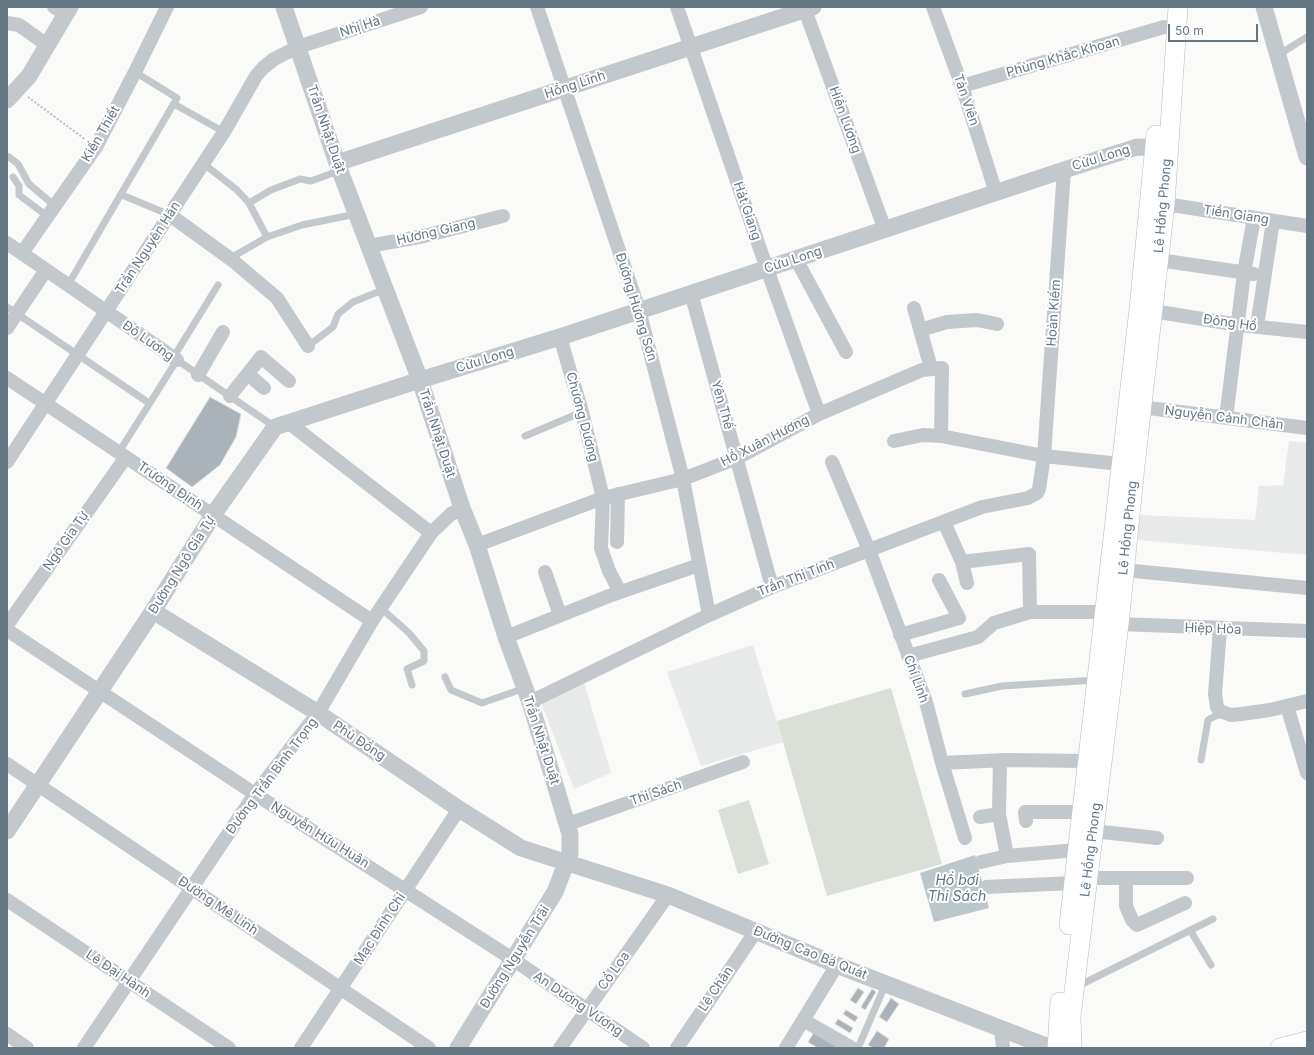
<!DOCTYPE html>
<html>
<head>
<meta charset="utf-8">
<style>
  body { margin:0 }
  #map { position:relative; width:1314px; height:1055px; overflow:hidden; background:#fafaf8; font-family:Inter,sans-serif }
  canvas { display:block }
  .frame { position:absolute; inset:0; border:8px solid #657683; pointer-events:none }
  .scale { position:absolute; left:1168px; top:24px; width:90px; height:18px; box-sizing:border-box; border:2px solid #657683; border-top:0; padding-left:5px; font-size:12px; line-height:14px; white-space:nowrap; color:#657683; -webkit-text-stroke:3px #fff; paint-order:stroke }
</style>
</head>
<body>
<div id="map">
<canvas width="1314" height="1055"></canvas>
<div class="frame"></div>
<div class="scale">50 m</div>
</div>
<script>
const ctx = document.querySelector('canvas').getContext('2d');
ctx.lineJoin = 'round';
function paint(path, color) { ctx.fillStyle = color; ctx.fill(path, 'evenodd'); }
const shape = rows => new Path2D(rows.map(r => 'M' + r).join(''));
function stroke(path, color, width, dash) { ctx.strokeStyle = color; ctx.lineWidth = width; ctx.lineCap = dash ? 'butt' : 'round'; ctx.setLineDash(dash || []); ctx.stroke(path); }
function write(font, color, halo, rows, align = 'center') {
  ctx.font = font + ' Inter,sans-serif'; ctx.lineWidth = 4; ctx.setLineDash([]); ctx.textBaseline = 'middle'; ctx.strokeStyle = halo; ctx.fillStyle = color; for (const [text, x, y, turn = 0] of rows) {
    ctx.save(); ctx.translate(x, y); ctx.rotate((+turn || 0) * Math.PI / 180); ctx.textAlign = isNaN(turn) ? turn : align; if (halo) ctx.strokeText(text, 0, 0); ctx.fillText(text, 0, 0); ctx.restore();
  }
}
paint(shape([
  [1289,441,1307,443,1307,555,1138,540,1138,515,1255,520,1259,486,1283,485],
  [753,645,783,742,701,766,667,672],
  [584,682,611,773,574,789,541,702]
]), '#e8e9e9');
paint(shape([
  [891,688,942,864,827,896,777,721],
  [749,800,769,864,738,874,718,810]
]), '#dadfd7');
paint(shape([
  [975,855,989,908,934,922,920,873]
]), '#bbc7cb');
const building = shape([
  [210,397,241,414,236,437,220,465,192,487,166,468,210,397],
  [858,988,864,992,856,1004,850,1000,858,988],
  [872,989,876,992,865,1010,861,1007,872,989],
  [891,998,899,1004,887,1022,879,1017,891,998],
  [846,1010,858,1017,855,1022,843,1014,846,1010],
  [838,1019,853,1028,850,1033,835,1024,838,1019],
  [818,1026,847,1048,818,1048,808,1042,818,1026],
  [877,1031,889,1039,884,1048,874,1048,868,1045,877,1031]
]);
paint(building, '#aab3b9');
stroke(building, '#dcdcda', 1);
const secondary = shape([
  [1069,925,1139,309,1156,135],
  [1057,1048,1060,1002],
  [1072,1048,1071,1016,1119,624,1135,466,1165,204,1178,7],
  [1280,1048,1307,1041]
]);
stroke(secondary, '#b3babf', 20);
stroke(shape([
  [28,97,86,140]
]), '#bbbfc2', 2, [2, 2]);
stroke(shape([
  [1278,55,1307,37],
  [174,104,224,132],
  [9,157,18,164,29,184,55,206],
  [204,164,237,190,249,203,267,237],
  [13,177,19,186,19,195,47,216],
  [122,195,170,215],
  [249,203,271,190,300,179,311,181,341,170],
  [232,260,234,256,267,237,302,225,356,214],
  [68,285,177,98,135,72],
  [7,307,149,403],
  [308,346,333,327,338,314,353,302,385,289],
  [173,358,218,285],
  [525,436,582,412],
  [119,452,177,360,275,427],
  [381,608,409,633,424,651,424,661,407,669,412,685],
  [445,677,451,690,482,703,525,688],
  [965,694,1002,686,1096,680],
  [1201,760,1208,720,1215,716,1224,714],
  [1190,930,1211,965],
  [1076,987,1213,919],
  [858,1048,886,983]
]), '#c3c8cc', 7);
stroke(shape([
  [54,7,59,10],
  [537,7,639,310,683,479,709,615],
  [677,7,767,269,819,414],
  [933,7,962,86,996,193],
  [805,10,885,230],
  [7,23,19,25,40,40],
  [962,86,1164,27],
  [1165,204,1307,226],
  [170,215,232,260,277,298,308,346],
  [7,243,177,360],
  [369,246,424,236,503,216],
  [22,253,96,147,135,72,167,7],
  [796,259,846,352],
  [1159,260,1254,274],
  [691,293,772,587],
  [914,308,931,368],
  [1153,311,1239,325,1307,332],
  [1257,326,1273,221],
  [7,328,46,270],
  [920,330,947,322,977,320,997,324],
  [560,337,582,412,603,498,601,548,609,571,620,592],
  [248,374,264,388],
  [198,375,223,332],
  [7,378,372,621],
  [230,396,261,357,289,381],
  [1141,407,1307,428],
  [1226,418,1244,273,1254,218],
  [289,423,431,533],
  [894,441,923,435,941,436,1044,456,1120,464],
  [7,462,224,132,256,76,263,68,274,59,298,47,421,7],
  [832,462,869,550,926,702,942,763,1006,760,1087,761],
  [944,522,962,562,967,583],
  [617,542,618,494],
  [477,545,603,498,683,479,737,458,819,414,922,370,942,368,941,436],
  [962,562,1029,554,1030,612],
  [1124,570,1307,588],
  [545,572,560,615],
  [1119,624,1307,631],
  [7,625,126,457],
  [1220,629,1215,694,1217,707,1220,711,1231,715,1241,714,1270,710,1307,701],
  [7,630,255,794,514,960,643,1048],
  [900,635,959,618,939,580],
  [506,637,609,596,699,565],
  [908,656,978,637,994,623,1030,612,1106,612],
  [530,702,709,615,772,587,982,507,1028,498,1037,493,1039,489,1044,456,1064,170],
  [1287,706,1307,773],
  [1000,760,999,814,1007,856],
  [942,763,965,838],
  [7,764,429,1048],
  [980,817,999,814],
  [1026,821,1025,812,1081,812],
  [568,824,743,762],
  [1093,831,1157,838],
  [981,862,1007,856,1077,850],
  [1088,878,1187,878],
  [1126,878,1126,906,1132,920,1137,925,1185,903],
  [986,887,1073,883],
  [7,900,229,1048],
  [803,1020,852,1048],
  [1001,1029,1003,1048],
  [7,1034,27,1048],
  [84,1048,255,794,318,713,372,621,431,533,451,514,462,508],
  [301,1048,459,809],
  [560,1048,668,895],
  [677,1048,756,931],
  [786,1048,837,965]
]), '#c3c8cc', 14);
stroke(shape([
  [284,7,337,163,420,380,462,508,477,545,506,637,530,702,570,834,570,853,555,892,458,1048],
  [1264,7,1307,157],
  [7,100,29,76,70,7],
  [337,163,813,7],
  [153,611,318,713,459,809,521,848,668,895,837,965,1051,1048],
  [7,831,153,611,213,515,275,427,420,380,560,337,1064,170,1137,147,1168,148]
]), '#c3c8cc', 17);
stroke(secondary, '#fff', 19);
write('13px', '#657683', '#fff', [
  ["Nhị Hà",360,27,-18],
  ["Phùng Khắc Khoan",1063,57,-16],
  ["Hồng Lĩnh",575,85,-18],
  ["Tản Viên",966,100,71],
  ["Hiền Lương",845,120,70],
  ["Trần Nhật Duật",326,129,71],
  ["Kiến Thiết",101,134,-60],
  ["Cửu Long",1101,158,-17],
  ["Lê Hồng Phong",1163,206,-85],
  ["Hát Giang",747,211,71],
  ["Tiền Giang",1236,215,9],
  ["Hương Giang",436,232,-13],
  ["Trần Nguyên Hãn",148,248,-57],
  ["Cửu Long",793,260,-18],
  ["Đường Hương Sơn",636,307,73],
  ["Hoàn Kiếm",1054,313,-86],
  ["Đông Hồ",1230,323,8],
  ["Đô Lương",148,341,35],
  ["Cửu Long",485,360,-17],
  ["Yên Thế",722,405,74],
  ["Chương Dương",582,417,75],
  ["Nguyễn Cảnh Chân",1224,418,7],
  ["Trần Nhật Duật",437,433,72],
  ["Hồ Xuân Hương",765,441,-27],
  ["Trương Định",170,486,34],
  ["Lê Hồng Phong",1128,528,-84],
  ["Ngô Gia Tự",66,541,-55],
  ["Đường Ngô Gia Tự",182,565,-58],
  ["Trần Thị Tính",796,578,-21],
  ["Hiệp Hòa",1213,629,2],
  ["Chí Linh",916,679,70],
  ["Trần Nhật Duật",541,740,72],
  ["Phù Đổng",359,741,34],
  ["Đường Trần Bình Trọng",272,776,-53],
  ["Thi Sách",656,793,-19],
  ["Nguyễn Hữu Huân",320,835,32],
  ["Lê Hồng Phong",1091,850,-83],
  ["Đường Mê Linh",218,906,34],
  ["Mạc Đĩnh Chi",380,929,-57],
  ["Đường Cao Bá Quát",810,953,22],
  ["Đường Nguyễn Trãi",515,957,-58],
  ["Cổ Loa",614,971,-54],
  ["Lê Đại Hành",118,974,34],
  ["Lê Chân",716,989,-56],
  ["An Dương Vương",578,1004,34]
]);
write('italic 14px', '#60757c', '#fff', [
  ["Hồ bơi",957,881],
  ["Thi Sách",957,897]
]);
</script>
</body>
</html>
